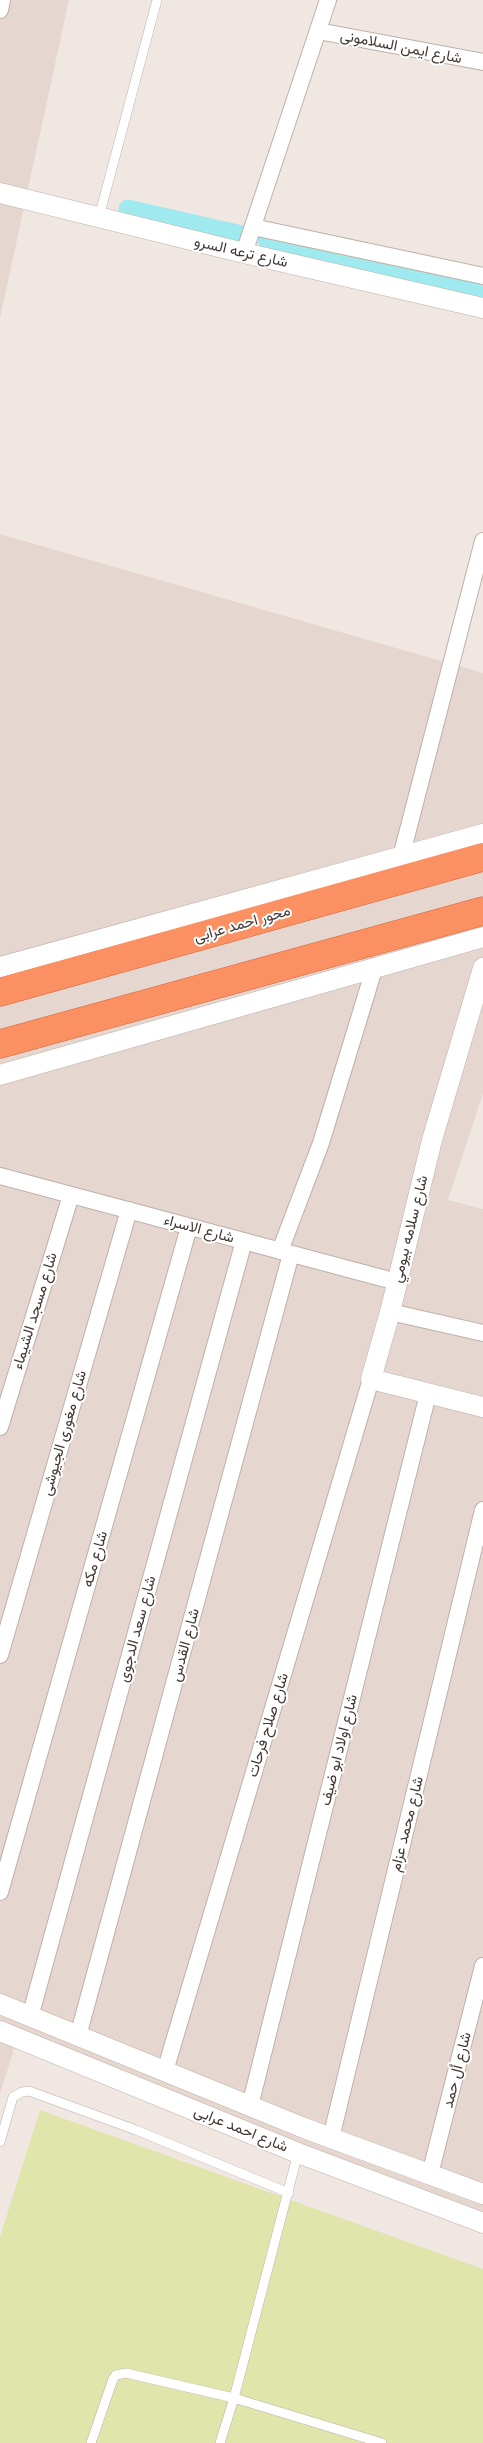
<!DOCTYPE html>
<html>
<head>
<meta charset="utf-8">
<style>
  body { margin:0 }
  canvas { display:block; background:#f1e7e2 }
</style>
</head>
<body>
<canvas width="483" height="2443"></canvas>
<script>
const ctx = document.querySelector('canvas').getContext('2d');
ctx.lineJoin = 'round';
function paint(path, color) { ctx.fillStyle = color; ctx.fill(path, 'evenodd'); }
const shape = rows => new Path2D(rows.map(r => 'M' + r).join(''));
function stroke(path, color, width, dash) { ctx.strokeStyle = color; ctx.lineWidth = width; ctx.lineCap = dash ? 'butt' : 'round'; ctx.setLineDash(dash || []); ctx.stroke(path); }
function write(font, color, halo, rows, align = 'center') {
  ctx.font = font + ' Mulish,Vazirmatn,sans-serif'; ctx.lineWidth = 4; ctx.setLineDash([]); ctx.textBaseline = 'middle'; ctx.strokeStyle = halo; ctx.fillStyle = color; for (const [text, x, y, turn = 0] of rows) {
    ctx.save(); ctx.translate(x, y); ctx.rotate((+turn || 0) * Math.PI / 180); ctx.textAlign = isNaN(turn) ? turn : align; if (halo) ctx.strokeText(text, 0, 0); ctx.fillText(text, 0, 0); ctx.restore();
  }
}
paint(shape([
  [0,0,69,0,0,318],
  [0,534,483,673,483,1093,448,1200,483,1209,483,2223,15,2046,0,2094]
]), '#e5d7d0');
paint(shape([
  [40,2110,483,2269,483,2443,0,2443,0,2237]
]), '#e0e5ab');
stroke(shape([
  [128,209,242,235],
  [267,240,483,290]
]), '#9eeaee', 19);
const service = shape([
  [99,217,157,0],
  [0,2142,13,2097,22,2092,29,2091,136,2130,289,2193],
  [91,2443,113,2379,116,2375,126,2373,234,2398,382,2443],
  [220,2443,234,2398,298,2153]
]);
const minor = shape([
  [0,10,2,0],
  [318,31,483,62],
  [253,227,483,276],
  [244,253,328,0],
  [401,857,483,541],
  [0,1176,397,1282],
  [280,1251,321,1143,375,966],
  [390,1312,483,1333],
  [0,1427,71,1195],
  [0,1655,129,1210],
  [0,1892,189,1227],
  [30,2017,244,1241],
  [78,2036,291,1254],
  [165,2071,371,1379],
  [250,2106,428,1394],
  [331,2138,483,1510],
  [430,2174,483,1966]
]);
const tertiary = shape([
  [0,193,244,253,483,308],
  [0,967,483,834],
  [483,968,432,1140,390,1312,371,1379,483,1407],
  [0,1075,483,937],
  [0,2004,304,2128,483,2194],
  [0,2031,298,2153,483,2223]
]);
const motorway = shape([
  [0,992,483,857],
  [0,1044,483,911]
]);
stroke(service, '#bfafa8', 10);
stroke(minor, '#bfafa8', 18);
stroke(tertiary, '#bfafa8', 21);
stroke(motorway, '#d96034', 29);
stroke(service, '#fff', 9);
stroke(minor, '#fff', 16);
stroke(tertiary, '#fff', 20);
stroke(motorway, '#fb9163', 28);
write('15px', '#423733', '#fff', [
  ["شارع ايمن السلامونى",401,47,11],
  ["شارع ترعه السرو",241,252,13],
  ["محور احمد عرابى",242,924,-16],
  ["شارع الاسراء",199,1229,15],
  ["شارع سلامه بيومي",410,1229,-76],
  ["شارع مسجد الشيماء",35,1311,-73],
  ["شارع مغورى الجيوشى",64,1433,-74],
  ["شارع مكه",95,1559,-74],
  ["شارع سعد الدجوى",137,1629,-75],
  ["شارع القدس",185,1645,-75],
  ["شارع صلاح فرحات",268,1725,-73],
  ["شارع اولاد ابو ضيف",339,1750,-76],
  ["شارع محمد عزام",407,1824,-76],
  ["شارع أل حمد",457,2070,-76],
  ["شارع احمد عرابى",241,2129,22]
]);
</script>
</body>
</html>
